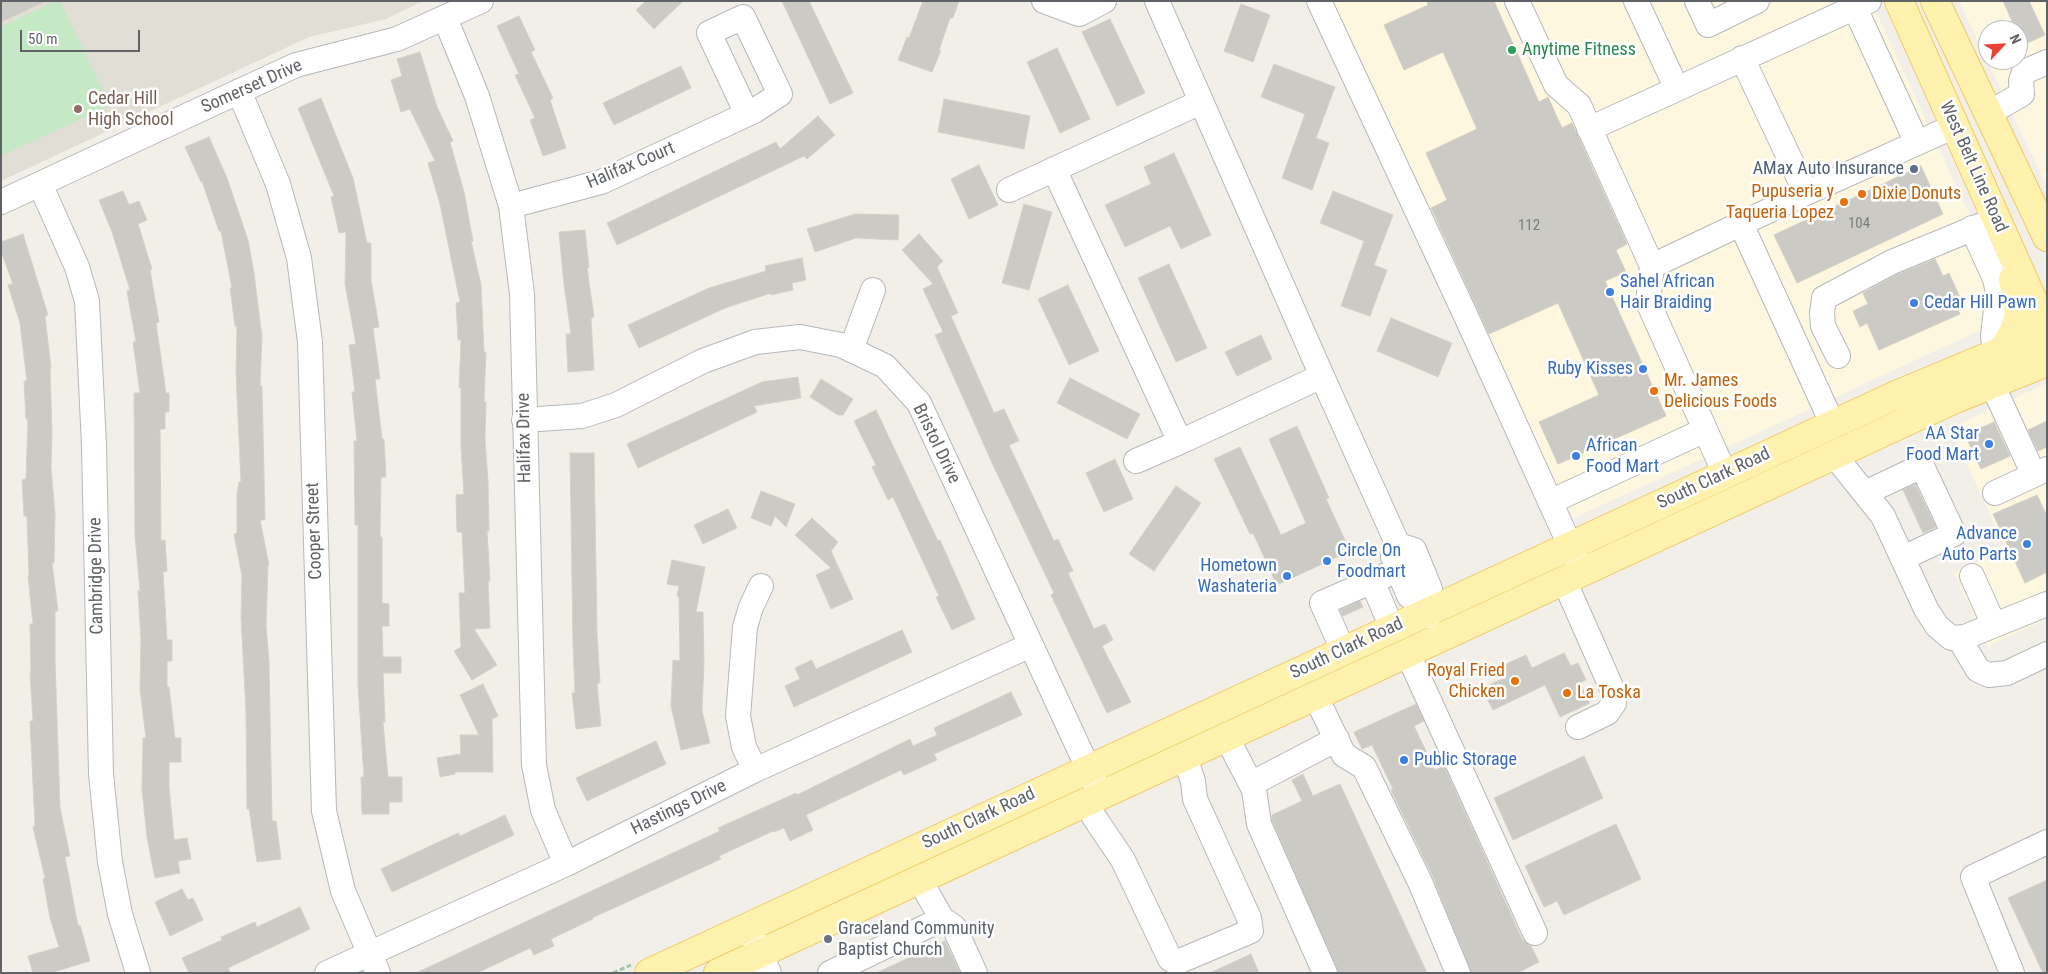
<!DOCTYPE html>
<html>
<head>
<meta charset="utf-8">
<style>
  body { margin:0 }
  #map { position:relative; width:2048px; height:974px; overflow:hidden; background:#f1efe8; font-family:"Roboto Condensed",sans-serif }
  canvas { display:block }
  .frame { position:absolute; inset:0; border:2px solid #5f6368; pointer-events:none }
  .north { position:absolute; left:1978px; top:20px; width:50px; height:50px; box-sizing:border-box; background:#fff; border:1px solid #bfc1c3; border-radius:50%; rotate:65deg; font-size:14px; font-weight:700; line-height:20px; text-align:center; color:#5f6368 }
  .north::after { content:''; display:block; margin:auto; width:18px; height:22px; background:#ea4335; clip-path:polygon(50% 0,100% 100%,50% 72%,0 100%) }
  .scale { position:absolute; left:20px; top:30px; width:120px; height:22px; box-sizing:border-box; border:2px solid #5f6368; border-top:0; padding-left:6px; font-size:15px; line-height:18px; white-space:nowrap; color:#5f6368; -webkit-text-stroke:4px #fff; paint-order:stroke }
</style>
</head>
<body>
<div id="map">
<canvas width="2048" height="974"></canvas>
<div class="frame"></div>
<div class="north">N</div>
<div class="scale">50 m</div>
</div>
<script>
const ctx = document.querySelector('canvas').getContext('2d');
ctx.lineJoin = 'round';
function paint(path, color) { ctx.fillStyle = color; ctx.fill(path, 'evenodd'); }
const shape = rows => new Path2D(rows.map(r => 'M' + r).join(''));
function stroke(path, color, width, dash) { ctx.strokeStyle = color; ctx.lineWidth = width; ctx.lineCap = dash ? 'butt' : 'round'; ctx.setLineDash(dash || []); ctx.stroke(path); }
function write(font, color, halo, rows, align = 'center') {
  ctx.font = font + ' "Roboto Condensed",sans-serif'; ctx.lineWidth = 5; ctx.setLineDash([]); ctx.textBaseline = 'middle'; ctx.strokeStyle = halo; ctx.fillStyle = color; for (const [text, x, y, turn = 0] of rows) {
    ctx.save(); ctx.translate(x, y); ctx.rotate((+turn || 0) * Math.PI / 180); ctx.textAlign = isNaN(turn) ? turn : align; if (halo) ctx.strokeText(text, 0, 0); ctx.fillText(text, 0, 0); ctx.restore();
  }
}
paint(shape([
  [1310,1,1871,1,2001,283,1985,328,1552,528],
  [1959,1,2047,1,2047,187],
  [1988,30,2018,30,2018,60,1988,60],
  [2047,383,2047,619,1988,646,1954,573,2006,548,1950,428]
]), '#fef7e0');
paint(shape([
  [1,1,423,1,386,19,309,37,1,181]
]), '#e1ded6');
paint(shape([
  [55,1,60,1,110,105,1,156,1,27]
]), '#c5e8c5');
const building = shape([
  [1,1,46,1,1,22,1,1],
  [646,1,683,1,654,29,636,10,646,1],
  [782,1,809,1,853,93,830,104,782,1],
  [923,1,959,1,953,18,950,18,939,50,941,50,932,72,898,60,907,37,909,38,923,1],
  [1427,1,1494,1,1539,102,1548,97,1562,128,1572,123,1627,244,1616,250,1626,272,1605,281,1666,416,1558,464,1539,422,1599,395,1558,303,1489,334,1431,208,1447,200,1426,153,1477,129,1443,52,1404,70,1384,25,1428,5,1427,1],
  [2003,1,2029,1,2045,35,2023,45,2018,30,2016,30,2003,1],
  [1241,4,1270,15,1253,62,1224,51,1241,4],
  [519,16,535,50,531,52,553,98,550,100,566,148,543,156,530,120,535,118,515,75,519,74,497,26,519,16],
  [1110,19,1145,93,1117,106,1082,32,1110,19],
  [1057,48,1090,119,1060,133,1027,62,1057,48],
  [420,52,437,107,453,141,450,142,464,192,473,241,471,241,481,285,484,352,486,352,484,402,486,402,485,439,488,482,489,531,487,531,490,581,488,581,490,628,474,629,497,665,472,680,454,651,461,647,459,593,465,593,462,532,457,532,456,495,464,494,461,447,461,388,459,388,461,340,458,340,456,303,460,302,440,204,428,163,435,161,410,109,401,112,391,80,402,76,397,59,420,52],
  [1274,64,1335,87,1316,138,1329,143,1312,190,1282,178,1305,114,1261,97,1274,64],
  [681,66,691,88,614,125,603,103,681,66],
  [321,98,353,178,367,243,371,243,371,280,379,327,373,328,380,379,375,379,382,439,384,439,386,477,381,477,380,537,382,537,382,603,389,604,389,626,382,626,383,657,401,657,401,673,383,673,385,722,383,722,388,777,402,777,402,802,389,802,389,814,362,814,361,777,364,777,358,685,358,525,355,525,354,441,357,441,352,392,355,392,349,345,356,344,345,284,346,232,339,233,331,197,334,196,298,108,321,98],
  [944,99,1030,116,1024,149,938,132,944,99],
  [818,116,835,135,807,159,804,156,617,245,607,223,776,142,780,149,818,116],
  [209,137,227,178,248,240,254,273,262,337,260,386,262,386,265,520,260,520,269,565,268,565,266,626,269,661,272,821,276,821,281,859,257,862,249,809,247,809,246,712,241,616,242,576,234,534,237,533,237,493,239,482,241,482,236,372,237,326,235,326,230,288,232,288,221,231,219,231,202,181,201,182,185,147,209,137],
  [1174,153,1211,235,1181,249,1170,226,1125,247,1105,205,1151,184,1144,167,1174,153],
  [979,165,998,205,969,219,951,179,979,165],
  [1921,166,1943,214,1797,283,1774,235,1921,166],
  [123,191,129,205,139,201,147,220,138,224,152,269,150,270,159,322,156,323,166,393,169,393,169,412,165,412,165,429,160,429,161,541,165,540,167,571,163,572,167,640,172,640,172,661,167,661,167,687,169,687,175,738,181,738,181,762,169,762,169,786,174,840,187,838,191,859,178,861,180,873,155,878,147,837,142,789,143,738,146,738,140,690,141,640,138,591,140,591,135,535,134,393,140,393,133,342,136,342,127,291,130,290,112,232,99,200,123,191],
  [1333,191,1393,215,1374,265,1387,270,1370,316,1341,306,1364,241,1320,223,1333,191],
  [1024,204,1052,212,1029,290,1002,283,1024,204],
  [855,214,899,215,898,240,856,238,815,252,807,229,855,214],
  [585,230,589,268,587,268,594,317,591,318,594,370,568,372,566,334,571,334,564,284,559,232,585,230],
  [23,234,48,315,45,316,51,368,50,368,52,433,51,467,55,514,54,563,52,563,58,611,55,611,55,660,60,808,70,856,65,857,78,926,80,925,90,961,50,973,33,973,28,956,59,947,50,918,43,879,45,878,33,827,35,826,30,721,33,721,30,673,31,673,30,624,33,624,28,576,29,576,27,516,24,516,22,480,26,479,28,419,26,419,24,381,27,381,20,323,8,285,13,284,1,251,1,242,23,234],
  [919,234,943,261,937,267,958,313,951,316,994,413,1004,409,1019,441,1009,445,1054,541,1058,539,1073,571,1068,573,1094,629,1105,624,1113,640,1102,646,1131,702,1107,713,1051,595,1054,593,993,465,935,335,943,332,923,289,933,284,902,250,919,234],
  [802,258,806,280,792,283,793,290,771,295,771,293,725,308,639,348,628,325,709,288,766,271,765,266,802,258],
  [1935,259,1943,276,1949,273,1962,302,1956,305,1960,314,1879,350,1867,323,1860,327,1853,311,1868,304,1863,293,1898,274,1935,259],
  [1169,264,1207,348,1176,362,1138,278,1169,264],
  [1068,285,1099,351,1069,365,1038,299,1068,285],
  [1391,318,1452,343,1438,377,1377,351,1391,318],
  [1261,335,1272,359,1237,376,1225,352,1261,335],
  [798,377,801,398,754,406,757,412,638,468,627,444,762,382,798,377],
  [1070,378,1140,414,1127,439,1057,403,1070,378],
  [821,379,853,399,843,415,838,415,810,397,821,379],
  [876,410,938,541,940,540,975,619,952,630,936,597,939,596,893,497,888,500,872,467,876,465,854,421,876,410],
  [2047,421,2047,447,2038,451,2028,430,2047,421],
  [1994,422,2010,456,1981,469,1965,435,1994,422],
  [1297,426,1329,498,1326,499,1350,551,1277,585,1253,533,1250,534,1214,459,1240,447,1281,535,1306,523,1269,439,1297,426],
  [570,453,594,453,597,632,600,683,597,683,601,726,576,729,572,693,575,693,573,643,570,453],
  [1115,459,1133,499,1104,512,1086,473,1115,459],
  [1915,484,1936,527,1923,533,1903,490,1915,484],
  [1176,486,1201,503,1154,571,1129,554,1176,486],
  [761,491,795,504,786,527,775,516,771,526,751,518,761,491],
  [2037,495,2047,516,2047,572,2025,583,1993,514,2037,495],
  [728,509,737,528,703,544,694,525,728,509],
  [812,518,838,542,831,551,853,599,831,609,816,575,831,568,795,535,812,518],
  [672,560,705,567,696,612,703,612,704,662,702,711,710,743,681,750,671,706,673,660,680,661,679,597,677,596,679,586,667,584,672,560],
  [1360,601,1363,607,1343,616,1340,610,1360,601],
  [902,630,912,652,794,707,785,686,800,679,795,668,812,660,816,669,902,630],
  [1564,653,1571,666,1578,663,1586,680,1580,683,1590,703,1560,717,1545,685,1493,710,1482,688,1502,679,1497,668,1526,655,1532,668,1564,653],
  [483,684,498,716,492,719,493,772,455,772,455,774,440,777,437,758,461,754,460,735,479,735,460,695,483,684],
  [1011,692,1022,715,934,754,937,760,904,775,901,770,806,815,813,830,790,841,784,828,774,832,773,831,719,856,721,859,592,918,593,919,551,939,554,946,534,955,530,948,477,973,416,973,720,831,718,828,796,793,797,795,910,739,913,746,937,735,934,728,1011,692],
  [1416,704,1424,721,1414,726,1435,770,1444,766,1522,939,1531,946,1539,962,1517,973,1471,973,1433,877,1391,790,1393,789,1372,745,1362,749,1354,732,1416,704],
  [656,741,666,764,587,801,576,778,656,741],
  [1584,756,1603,798,1513,840,1494,798,1584,756],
  [1303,774,1313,796,1340,784,1427,973,1338,973,1272,820,1272,815,1302,801,1292,780,1303,774],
  [505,815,514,835,392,892,381,869,458,833,460,836,505,815],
  [1616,824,1641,879,1564,915,1557,901,1544,907,1525,866,1616,824],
  [2047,880,2047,973,2043,973,2008,898,2047,880],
  [182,889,188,900,193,898,203,920,170,936,155,902,182,889],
  [300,907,310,929,228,968,230,973,189,973,182,958,222,940,221,937,255,922,257,927,300,907],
  [945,941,960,973,876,973,945,941],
  [1251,954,1259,973,1210,973,1251,954]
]);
paint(building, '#cccac5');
stroke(building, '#d6d1c6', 1);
const minor = shape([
  [1044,1,1079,14,1104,1],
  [1157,1,1322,376,1398,545,1414,550,1430,589,1423,603],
  [1319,1,1465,314,1578,563],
  [1517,1,1556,85,1579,105,1652,266,1648,302,1725,474],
  [1636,1,1677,89,1869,1],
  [1697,1,1708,25,1757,1],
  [1855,8,1917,143],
  [445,18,477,96,511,206,522,294,534,765,543,810,566,864],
  [1742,58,1806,193],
  [239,91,278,184,299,258,310,342,324,811,343,891,378,973],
  [1989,113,2022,94,2021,81,2024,72,2047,62],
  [1589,129,1677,89],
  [1054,169,1180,442,1322,376],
  [40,184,77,267,87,301,94,445,101,774,110,862,120,914,138,973],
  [1009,190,1201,102],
  [1,202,296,65,397,39,481,1],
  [511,206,601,182,754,111,780,94,743,17,709,33,747,114],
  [1741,224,1833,425],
  [1972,228,1995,279,1998,292,1993,336,1995,354],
  [1652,266,1806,193,1955,126],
  [851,350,873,290],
  [1838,356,1823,326,1822,313,1824,298,1892,262,1996,219],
  [1992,384,2034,475],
  [524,420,582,416,616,405,703,361,755,342,800,337,841,345,885,366,919,403,1100,794],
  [1834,455,1883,516,1926,609,1937,626,1951,638,1965,637,2047,604],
  [1136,461,1180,442],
  [1865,493,1922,466,1954,534,1903,558],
  [1995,493,2047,469],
  [1550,502,1705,430],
  [1393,556,1393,557,1409,596,1423,603,1429,616],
  [1972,576,1994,625],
  [1564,580,1613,691,1614,703,1607,713,1578,727],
  [1372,581,1392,628],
  [1959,638,1978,670,1989,675,2007,673,2047,654],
  [1343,650,1322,603,1398,570],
  [1407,652,1535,933],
  [1315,695,1344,755,1364,767,1420,882,1458,973],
  [1226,736,1254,790,1259,824,1325,973],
  [755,770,744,747,738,716,745,627,751,607,761,586],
  [1251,784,1337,739],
  [1087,800,1094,817,1123,860,1170,959,1175,962,1180,961,1251,931,1249,918,1195,799,1193,781,1184,755],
  [919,879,942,919,954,927,975,973],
  [748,926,769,973],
  [327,973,566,864,755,770,1031,645],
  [830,973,942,919],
  [2012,973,1973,877,2047,842]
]);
const major = shape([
  [1899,1,2047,332],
  [1935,1,2047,237],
  [2003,350,2015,329,2019,314,2013,279],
  [649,973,1894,396,2047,332],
  [718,973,1955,399,2047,362]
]);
stroke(minor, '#b5b8bc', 26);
stroke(major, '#f2c960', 30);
stroke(shape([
  [613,973,631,965]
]), '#9cc7a9', 3, [5, 2.5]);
stroke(minor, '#fff', 24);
stroke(major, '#fff2af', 28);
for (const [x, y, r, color] of [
  [1512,50,5,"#2e9e5b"],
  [78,109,5,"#8d6e63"],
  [1914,169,5,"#5c6f8a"],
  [1862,194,5,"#e8710a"],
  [1844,202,5,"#e8710a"],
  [1610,292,5,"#3f7fe0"],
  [1914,303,5,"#3f7fe0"],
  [1643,369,5,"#3f7fe0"],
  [1654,391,5,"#e8710a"],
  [1989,444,5,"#3f7fe0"],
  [1576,456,5,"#3f7fe0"],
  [2027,544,5,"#3f7fe0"],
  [1327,561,5,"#3f7fe0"],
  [1287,576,5,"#3f7fe0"],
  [1515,681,5,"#e8710a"],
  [1567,693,5,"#e8710a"],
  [1404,760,5,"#3f7fe0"],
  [828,939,5,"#6b7280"]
]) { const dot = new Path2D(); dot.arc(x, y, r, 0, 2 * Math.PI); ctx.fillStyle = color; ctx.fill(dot); stroke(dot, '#fff', 2); }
write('15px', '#7a7d7f', null, [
  ["104",1859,224],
  ["112",1529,226]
]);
write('18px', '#27864d', '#fff', [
  ["Anytime Fitness",1522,50]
], 'left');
write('18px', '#5f6368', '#fff', [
  ["Somerset Drive",252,87,-24],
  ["Halifax Court",631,166,-23],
  ["West Belt Line Road",1973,167,66],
  ["Halifax Drive",525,438,-91],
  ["Bristol Drive",936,444,64],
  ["South Clark Road",1714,479,-25],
  ["Cooper Street",315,531,-92],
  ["Cambridge Drive",97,576,-91],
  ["South Clark Road",1347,649,-25],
  ["Hastings Drive",679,808,-26],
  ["South Clark Road",979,819,-25]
]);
write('18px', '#785e54', '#fff', [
  ["Cedar Hill",88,99],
  ["High School",88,120]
], 'left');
write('18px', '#4e5e75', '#fff', [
  ["AMax Auto Insurance",1904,169]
], 'right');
write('18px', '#c56008', '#fff', [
  ["Pupuseria y",1834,192,"right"],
  ["Taqueria Lopez",1834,213,"right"],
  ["Dixie Donuts",1872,194],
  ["Mr. James",1664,381],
  ["Delicious Foods",1664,402],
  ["Royal Fried",1505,671,"right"],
  ["Chicken",1505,692,"right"],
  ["La Toska",1577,693]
], 'left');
write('18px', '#366cbe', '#fff', [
  ["Sahel African",1620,282],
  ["Hair Braiding",1620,303],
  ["Cedar Hill Pawn",1924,303],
  ["Ruby Kisses",1633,369,"right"],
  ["AA Star",1979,434,"right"],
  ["Food Mart",1979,455,"right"],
  ["African",1586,446],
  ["Food Mart",1586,467],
  ["Advance",2017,534,"right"],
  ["Auto Parts",2017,555,"right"],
  ["Circle On",1337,551],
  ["Foodmart",1337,572],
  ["Hometown",1277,566,"right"],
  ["Washateria",1277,587,"right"],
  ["Public Storage",1414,760]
], 'left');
write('18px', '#5b616d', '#fff', [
  ["Graceland Community",838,929],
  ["Baptist Church",838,950]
], 'left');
</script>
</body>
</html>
